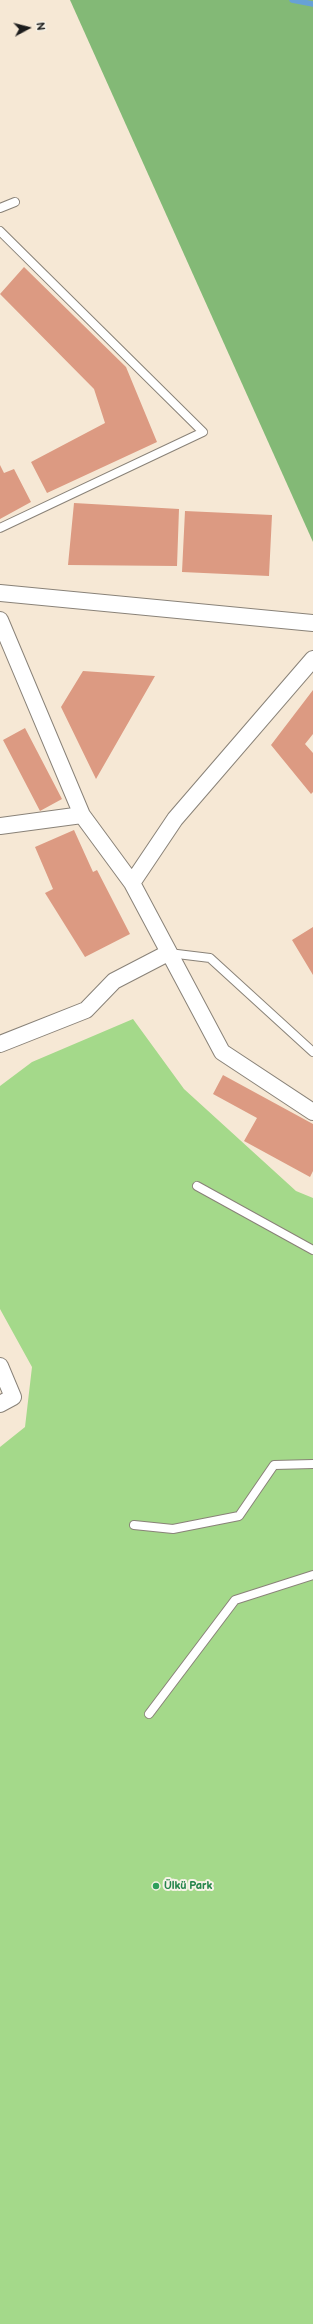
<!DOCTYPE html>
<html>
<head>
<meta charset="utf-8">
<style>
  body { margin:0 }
  #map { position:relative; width:313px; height:2324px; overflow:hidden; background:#f6e8d5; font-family:"Balsamiq Sans",sans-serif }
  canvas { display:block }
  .north { position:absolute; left:8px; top:8px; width:40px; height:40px; -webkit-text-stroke:3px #f7f3e8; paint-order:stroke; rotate:83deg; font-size:11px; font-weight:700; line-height:16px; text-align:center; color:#1c1c1c }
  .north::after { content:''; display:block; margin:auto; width:14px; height:18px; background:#1c1c1c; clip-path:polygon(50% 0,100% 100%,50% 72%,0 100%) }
</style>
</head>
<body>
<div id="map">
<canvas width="313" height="2324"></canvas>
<div class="north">N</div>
</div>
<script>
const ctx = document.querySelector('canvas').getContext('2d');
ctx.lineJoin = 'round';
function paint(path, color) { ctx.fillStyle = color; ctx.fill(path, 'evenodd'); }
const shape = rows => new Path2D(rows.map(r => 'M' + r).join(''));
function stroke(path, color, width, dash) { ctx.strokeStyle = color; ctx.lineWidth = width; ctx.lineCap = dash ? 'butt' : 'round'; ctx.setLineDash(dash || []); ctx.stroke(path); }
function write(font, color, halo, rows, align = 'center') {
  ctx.font = font + ' "Balsamiq Sans",sans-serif'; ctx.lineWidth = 4; ctx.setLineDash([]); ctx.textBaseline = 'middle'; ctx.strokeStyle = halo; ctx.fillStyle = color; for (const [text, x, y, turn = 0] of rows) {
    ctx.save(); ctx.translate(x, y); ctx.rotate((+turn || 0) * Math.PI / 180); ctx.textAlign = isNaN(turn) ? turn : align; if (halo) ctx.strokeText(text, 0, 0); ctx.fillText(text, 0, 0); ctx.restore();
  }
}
paint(shape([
  [133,1019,184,1089,296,1191,313,1198,313,2324,0,2324,0,1447,25,1427,32,1367,0,1309,0,1086,32,1062]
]), '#a4d98a');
paint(shape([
  [70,0,313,0,313,542]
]), '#83b976');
stroke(shape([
  [292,0,313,4]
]), '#67a1d6', 5.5);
paint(shape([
  [24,267,126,367,157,442,47,493,31,462,105,423,94,389,0,294],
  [0,465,4,473,14,469,31,502,0,519],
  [74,503,179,509,177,566,68,565],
  [185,511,272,515,269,576,182,572],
  [83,671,155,676,96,779,61,707],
  [313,690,313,734,305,744,313,753,313,792,311,794,271,745],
  [25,728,62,799,40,811,3,740],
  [74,830,93,872,97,870,130,934,85,957,45,893,53,889,35,847],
  [313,927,313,975,292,940],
  [223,1075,313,1124,313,1171,310,1177,244,1141,257,1118,213,1094]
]), '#dc9a82');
const service = shape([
  [0,208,15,202],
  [0,231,203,432,0,528],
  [169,953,210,958,313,1052],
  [197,1186,313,1250],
  [134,1525,173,1529,239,1516,274,1465,313,1464],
  [149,1714,235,1600,313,1575]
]);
const minor = shape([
  [0,593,313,623],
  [0,620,82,815,132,883,222,1052,313,1112],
  [0,826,82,815],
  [132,883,175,819,313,659],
  [0,1044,86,1010,114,981,168,953],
  [0,1366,13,1397,0,1404]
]);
stroke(service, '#898278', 10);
stroke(minor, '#898278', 18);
stroke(service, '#fff', 8);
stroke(minor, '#fff', 16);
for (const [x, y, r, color] of [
  [156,1886,4,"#2e9e5b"]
]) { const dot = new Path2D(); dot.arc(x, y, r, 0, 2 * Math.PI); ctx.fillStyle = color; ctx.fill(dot); stroke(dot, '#f7f3e8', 1.5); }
write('bold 11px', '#27864d', '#f7f3e8', [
  ["Ülkü Park",164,1886]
], 'left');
</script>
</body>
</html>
